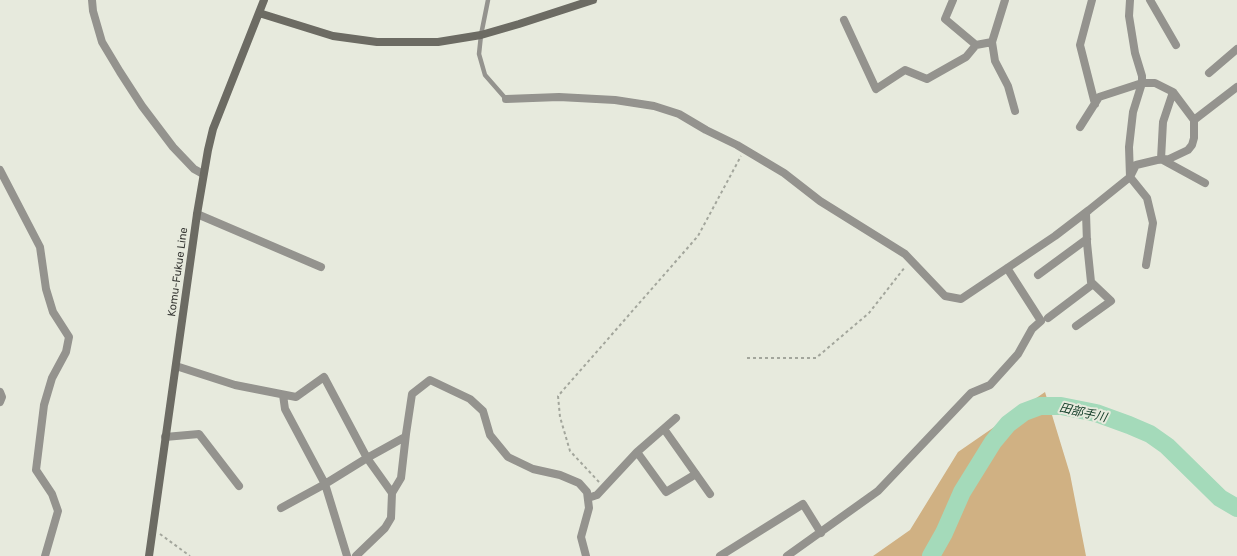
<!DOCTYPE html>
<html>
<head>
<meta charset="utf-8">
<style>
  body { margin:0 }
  canvas { display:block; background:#e7eadd }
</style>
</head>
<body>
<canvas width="1237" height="556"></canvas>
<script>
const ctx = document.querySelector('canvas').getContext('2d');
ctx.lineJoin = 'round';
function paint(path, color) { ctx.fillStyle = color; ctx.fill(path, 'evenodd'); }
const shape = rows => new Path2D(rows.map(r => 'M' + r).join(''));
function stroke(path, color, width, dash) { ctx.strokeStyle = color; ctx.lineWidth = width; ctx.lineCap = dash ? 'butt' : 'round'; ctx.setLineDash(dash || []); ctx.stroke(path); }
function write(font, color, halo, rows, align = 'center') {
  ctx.font = font + ' Rubik,"Noto Sans JP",sans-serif'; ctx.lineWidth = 4; ctx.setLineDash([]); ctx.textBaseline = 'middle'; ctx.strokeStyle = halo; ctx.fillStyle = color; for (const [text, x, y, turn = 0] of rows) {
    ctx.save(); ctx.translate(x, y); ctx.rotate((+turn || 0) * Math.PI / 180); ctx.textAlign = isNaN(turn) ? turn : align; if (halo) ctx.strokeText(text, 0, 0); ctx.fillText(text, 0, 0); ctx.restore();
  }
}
paint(shape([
  [1045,392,1070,474,1086,556,873,556,910,530,958,452]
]), '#d0b183');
stroke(shape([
  [931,556,944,533,962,492,993,442,1008,424,1024,412,1040,406,1061,406,1096,413,1129,425,1150,434,1167,446,1220,498,1237,508]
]), '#a4daba', 18);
stroke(shape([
  [747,358,816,358,869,313,905,267],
  [599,482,570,451,560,417,558,396,698,236,741,156],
  [160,534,190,556]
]), '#a3a69c', 2, [3, 3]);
stroke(shape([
  [488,0,481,35,479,54,485,75,506,99]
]), '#94938e', 4.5);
stroke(shape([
  [92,0,93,11,102,42,120,72,142,106,173,147,194,169,203,174],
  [953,0,945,19,976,45],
  [1005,0,992,42,995,61,1008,86,1015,111],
  [1092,0,1080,45,1095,104],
  [1150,0,1176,45],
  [844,20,876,89,905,70,927,79,966,57,976,45,992,42],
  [1209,73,1237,49],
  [1173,92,1163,122,1161,159,1205,183],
  [506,99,559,97,615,100,654,106,679,114,706,130,737,145,784,173,820,201,905,254,945,296,961,299,1055,236,1089,210,1130,177,1129,147,1133,112,1142,83,1142,76,1135,53,1129,16,1130,0],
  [1080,127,1099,97,1142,83,1155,83,1173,92,1194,120,1237,87],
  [0,170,40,247,46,289,53,312,69,337,66,352,52,378,44,405,36,470,52,494,58,511,45,556],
  [197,214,321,267],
  [1146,265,1153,223,1147,198,1130,177,1136,165,1157,160,1169,159,1188,150,1192,145,1194,138,1194,120],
  [1038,275,1087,239],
  [1048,318,1093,284],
  [1076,326,1111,301,1091,282,1087,243,1086,213],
  [176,366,235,385,296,397,324,377,367,458,325,484,347,556],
  [0,392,2,397,0,402],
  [664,429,710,494],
  [165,437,199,434,239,486],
  [637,452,666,492,696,474],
  [392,493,367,458,405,437],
  [588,498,597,495,637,452,676,418],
  [281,508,325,484,285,409,283,395],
  [356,556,385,528,391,518,392,493,401,478,406,434,412,394,430,380,470,399,483,411,490,435,508,457,533,469,560,475,579,483,587,492,589,508,581,537,586,556],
  [720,556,803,504,821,533],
  [787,556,878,491,971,393,990,385,1018,354,1032,329,1041,321,1007,268]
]), '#94938e', 8);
stroke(shape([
  [259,13,333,36,377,42,438,42,481,35,519,24,593,0],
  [149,556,197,214,208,150,213,129,264,0]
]), '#6c6b63', 8);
write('11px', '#393a36', '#e7eadd', [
  ["Komu-Fukue Line",178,272,-82]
]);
write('italic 12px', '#0f3a25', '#e7eadd', [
  ["田部手川",1083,413,13]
]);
</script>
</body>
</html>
